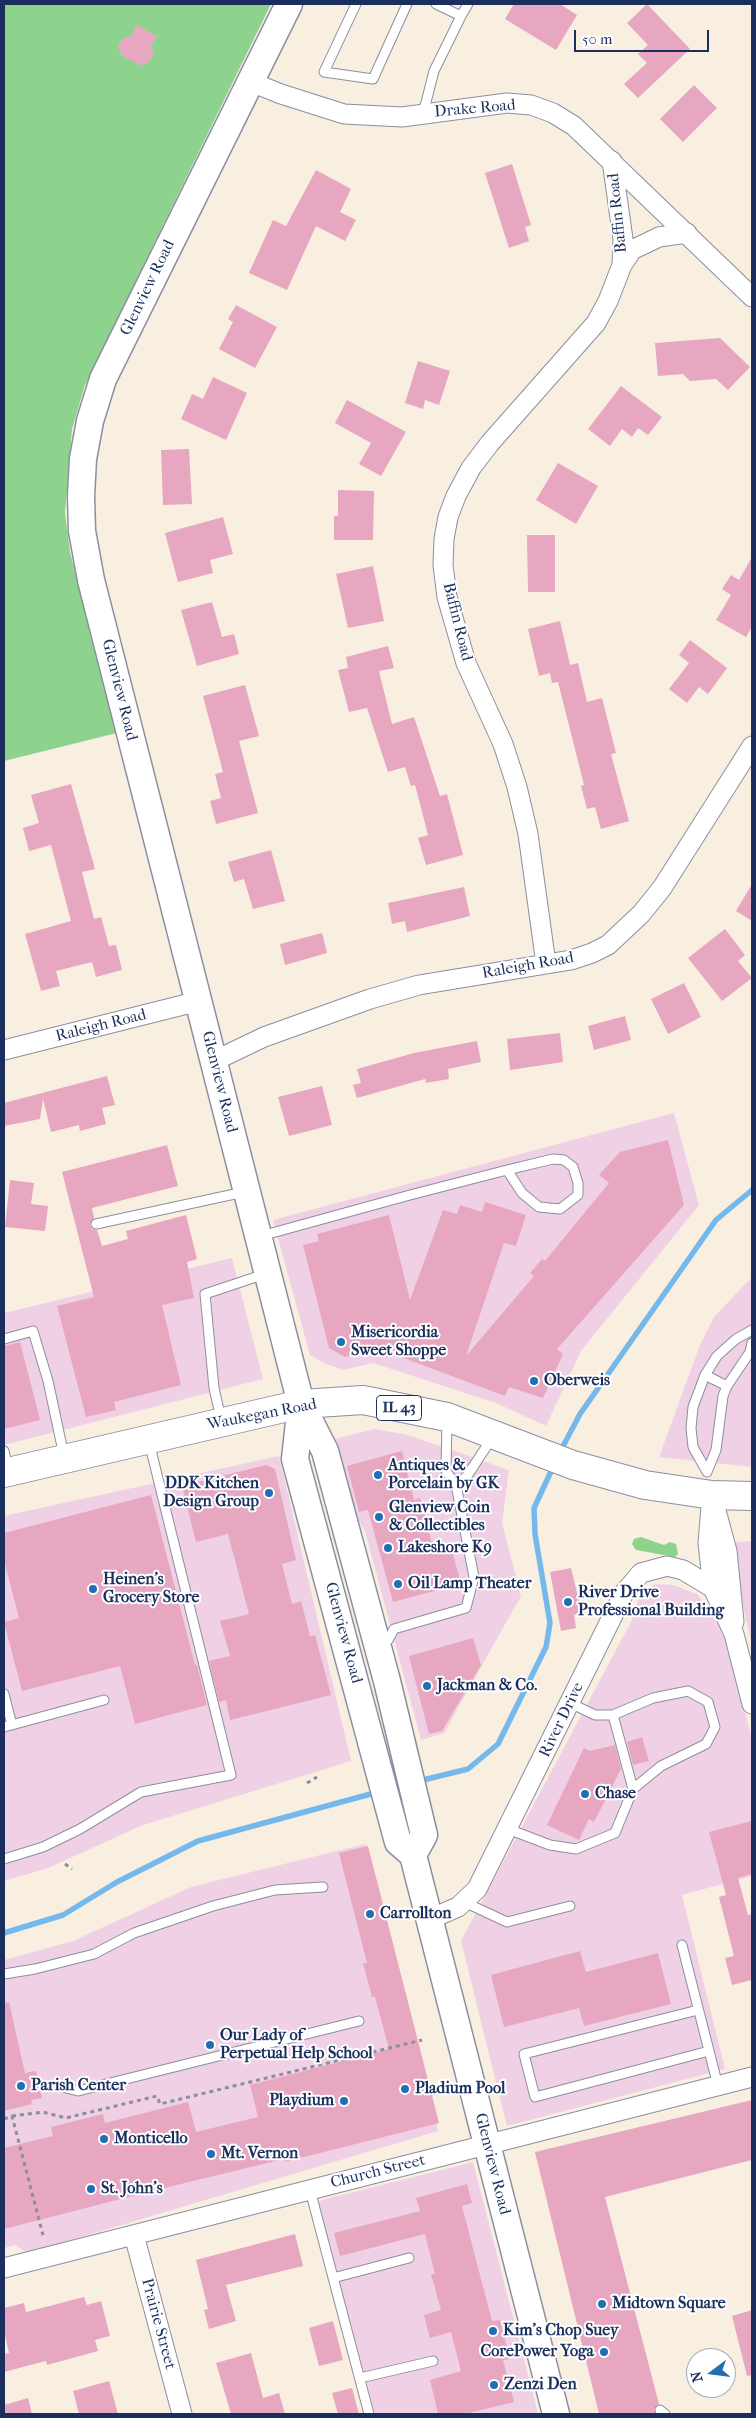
<!DOCTYPE html>
<html>
<head>
<meta charset="utf-8">
<style>
  body { margin:0 }
  #map { position:relative; width:756px; height:2418px; overflow:hidden; background:#f8efe1; font-family:"IM FELL French Canon",serif }
  canvas { display:block }
  .frame { position:absolute; inset:0; border:5px solid #1b2f5e; pointer-events:none }
  .north { position:absolute; left:686px; top:2348px; width:50px; height:50px; box-sizing:border-box; background:#fff; border:1px solid #a4acbf; border-radius:50%; rotate:255deg; font-size:14px; font-weight:700; line-height:20px; text-align:center; color:#1b2f5e }
  .north::after { content:''; display:block; margin:auto; width:18px; height:22px; background:#1f6fb2; clip-path:polygon(50% 0,100% 100%,50% 72%,0 100%) }
  .scale { position:absolute; left:574px; top:30px; width:135px; height:22px; box-sizing:border-box; border:2px solid #1b2f5e; border-top:0; padding-left:6px; font-size:15px; line-height:18px; white-space:nowrap; color:#1b2f5e; -webkit-text-stroke:4px #fff; paint-order:stroke }
</style>
</head>
<body>
<div id="map">
<canvas width="756" height="2418"></canvas>
<div class="frame"></div>
<div class="north">N</div>
<div class="scale">50 m</div>
</div>
<script>
const ctx = document.querySelector('canvas').getContext('2d');
ctx.lineJoin = 'round';
function paint(path, color) { ctx.fillStyle = color; ctx.fill(path, 'evenodd'); }
const shape = rows => new Path2D(rows.map(r => 'M' + r).join(''));
function stroke(path, color, width, dash) { ctx.strokeStyle = color; ctx.lineWidth = width; ctx.lineCap = dash ? 'butt' : 'round'; ctx.setLineDash(dash || []); ctx.stroke(path); }
function write(font, color, halo, rows, align = 'center') {
  ctx.font = font + ' "IM FELL French Canon",serif'; ctx.lineWidth = 4; ctx.setLineDash([]); ctx.textBaseline = 'middle'; ctx.strokeStyle = halo; ctx.fillStyle = color; for (const [text, x, y, turn = 0] of rows) {
    ctx.save(); ctx.translate(x, y); ctx.rotate((+turn || 0) * Math.PI / 180); ctx.textAlign = isNaN(turn) ? turn : align; if (halo) ctx.strokeText(text, 0, 0); ctx.fillText(text, 0, 0); ctx.restore();
  }
}
paint(shape([
  [674,1113,699,1205,581,1351,546,1426,496,1403,373,1363,343,1370,324,1363,310,1355,273,1220],
  [232,1258,263,1379,4,1445,4,1313],
  [752,1277,752,1467,659,1457,700,1345,714,1317],
  [374,1429,408,1435,509,1470,502,1523,521,1596,444,1733,421,1740,365,1531,355,1516,335,1439],
  [279,1456,351,1761,143,1825,48,1868,4,1881,4,1516],
  [752,1541,752,1645,728,1543],
  [656,1584,673,1585,697,1594,725,1632,752,1740,752,1876,682,1895,725,2069,507,2126,461,1941,632,1620,640,1593],
  [365,1844,438,2131,27,2253,15,2245,4,2248,4,1960,73,1941,191,1887],
  [473,2162,538,2414,375,2414,318,2201]
]), '#f0d0e4');
paint(shape([
  [4,4,271,4,85,385,72,429,65,513,70,552,117,733,4,761],
  [641,1537,664,1545,670,1542,676,1544,678,1554,675,1557,636,1550,632,1544,634,1539]
]), '#8dd38d');
stroke(shape([
  [560,1452,580,1414,716,1220,752,1190],
  [419,1781,468,1769,498,1744,546,1647,550,1623,535,1534,534,1508,554,1465],
  [4,1933,63,1915,117,1882,198,1841,378,1792]
]), '#75b8eb', 5.5);
paint(shape([
  [514,4,560,4,577,15,556,50,505,19],
  [647,4,690,49,638,98,624,84,647,63,638,54,648,45,627,23],
  [137,25,157,36,151,46,154,54,149,62,141,66,121,55,118,46,123,38,131,36],
  [694,85,717,108,683,142,660,119],
  [512,164,531,225,525,227,529,241,509,248,485,173],
  [316,170,351,189,340,212,356,220,345,241,316,226,287,290,249,273,273,220,286,226],
  [236,305,277,327,255,368,219,349,233,322,228,319],
  [720,338,750,367,728,390,716,379,690,381,683,374,658,376,655,343],
  [418,361,450,371,439,405,425,400,423,409,405,403],
  [213,377,247,393,226,440,181,419,192,394,203,399],
  [621,386,662,417,648,435,638,428,632,437,622,429,610,446,588,429],
  [347,400,406,432,381,476,359,464,371,443,335,423],
  [189,449,192,504,163,505,161,450],
  [558,463,598,486,576,524,536,500],
  [338,490,374,491,373,540,334,540,334,516,338,516],
  [223,517,233,554,210,560,213,573,178,582,165,533],
  [527,535,555,535,555,592,528,592],
  [752,557,752,627,746,637,716,620,731,595,722,589,731,575,739,580],
  [373,566,384,621,348,628,336,574],
  [212,602,222,637,234,634,239,654,197,666,181,610],
  [560,621,570,665,578,663,587,702,602,698,616,753,611,754,629,821,601,829,595,807,587,809,581,786,584,785,558,682,552,683,550,673,539,676,528,629],
  [690,640,727,668,708,694,699,687,687,703,669,689,689,663,679,655],
  [388,646,394,668,379,671,392,724,414,717,440,796,447,794,463,855,426,865,418,838,428,835,415,785,411,786,405,767,388,772,367,708,349,712,338,670,348,668,346,657],
  [245,685,259,736,239,741,258,813,216,824,210,801,221,798,215,774,223,772,203,696],
  [71,784,95,869,82,872,94,919,101,917,109,946,116,945,122,970,96,977,92,962,56,971,60,986,41,991,25,934,71,921,51,845,29,851,23,828,39,823,31,795],
  [271,850,285,901,253,909,244,879,234,882,228,862],
  [752,884,752,921,736,911],
  [464,887,470,916,407,932,405,921,392,924,388,903],
  [725,929,745,955,738,961,752,978,722,1001,688,958],
  [322,933,327,953,285,965,280,944],
  [684,983,701,1017,668,1034,651,999],
  [625,1016,631,1040,594,1050,588,1026],
  [560,1033,563,1062,510,1070,507,1039],
  [477,1041,481,1062,448,1069,449,1079,426,1083,425,1079,357,1098,353,1085,361,1083,357,1069,414,1053],
  [107,1076,115,1105,102,1108,106,1124,80,1131,79,1125,51,1132,43,1099,40,1119,4,1126,4,1103],
  [322,1086,332,1125,289,1136,278,1097],
  [668,1140,684,1205,557,1349,563,1354,543,1398,509,1387,505,1396,377,1348,345,1357,329,1348,303,1245,319,1241,317,1234,389,1215,410,1300,443,1210,457,1214,460,1205,482,1212,485,1202,526,1215,516,1246,504,1243,466,1356,534,1276,530,1273,542,1259,545,1261,609,1183,599,1175,620,1152],
  [167,1145,178,1186,92,1208,94,1218,90,1225,92,1229,97,1230,102,1246,128,1239,126,1231,186,1215,197,1259,187,1262,194,1298,162,1305,181,1385,114,1402,116,1410,86,1417,57,1306,94,1297,62,1172],
  [10,1180,34,1183,31,1204,48,1206,45,1231,5,1227],
  [20,1342,40,1420,4,1429,4,1346],
  [402,1451,414,1500,420,1498,433,1547,450,1543,461,1584,393,1602,368,1510,359,1512,347,1466],
  [266,1465,275,1469,296,1560,282,1564,292,1604,301,1601,310,1636,315,1635,331,1695,230,1720,226,1700,219,1702,209,1661,230,1656,220,1621,249,1614,228,1534,196,1542,182,1486],
  [151,1495,195,1665,197,1665,207,1705,135,1724,120,1666,22,1691,4,1622,19,1618,4,1560,4,1533],
  [571,1568,582,1613,574,1615,576,1628,561,1631,550,1572],
  [473,1638,481,1665,442,1731,429,1734,409,1656],
  [642,1737,649,1761,633,1765,627,1742],
  [615,1745,621,1769,594,1822,589,1819,579,1840,547,1825,584,1748,590,1751],
  [752,1821,752,1874,738,1878,748,1915,752,1914,752,1980,732,1985,725,1958,734,1956,719,1897,726,1895,709,1832],
  [368,1846,439,2123,284,2162,284,2159,152,2191,4,2229,4,2148,53,2136,51,2127,103,2114,105,2123,188,2102,196,2132,258,2117,250,2085,389,2049,375,1997,372,1997,363,1963,367,1963,339,1853],
  [580,1951,586,1972,658,1953,671,2004,584,2026,579,2008,504,2027,491,1975],
  [9,2002,25,2073,36,2071,42,2098,31,2100,32,2104,4,2111,4,2003],
  [752,2100,752,2160,605,2197,659,2404,654,2409,656,2414,599,2414,535,2152],
  [467,2184,472,2203,462,2206,492,2321,500,2320,510,2359,503,2360,514,2402,465,2414,438,2414,430,2380,461,2371,451,2332,430,2338,424,2315,441,2310,431,2274,435,2274,425,2234,340,2256,334,2233,420,2211,416,2198],
  [295,2234,303,2266,226,2285,236,2321,209,2329,204,2310,208,2309,196,2260],
  [84,2297,87,2305,101,2301,110,2336,95,2340,98,2351,47,2365,46,2361,4,2372,4,2354,9,2353,4,2331,4,2308,24,2303,26,2312],
  [752,2310,752,2375,747,2376,732,2316],
  [333,2321,343,2360,319,2366,309,2328],
  [251,2353,263,2398,279,2393,285,2414,231,2414,216,2363],
  [109,2381,118,2414,79,2414,73,2391],
  [352,2388,359,2414,338,2414,332,2393],
  [28,2398,32,2414,4,2414,4,2405]
]), '#e7a7c1');
const lane = shape([
  [356,4,324,72,373,79,407,4],
  [461,16,468,4],
  [423,114,434,71,461,16,436,4],
  [96,1224,244,1192],
  [261,1236,410,1195,507,1170,553,1159,564,1160,573,1167,578,1183,578,1195,560,1209,539,1207,522,1193,507,1170],
  [4,1339,33,1331,48,1381,64,1456],
  [705,1375,727,1386],
  [221,1419,214,1388,205,1294,265,1274],
  [4,1451,8,1468],
  [707,1472,693,1447,691,1428,693,1407,705,1375,717,1356,736,1339,752,1330],
  [707,1472,716,1450,723,1396,727,1386,750,1352,752,1343],
  [456,1485,467,1476,492,1438],
  [378,1642,388,1640,394,1629,466,1608,474,1577,456,1485,446,1471,447,1420],
  [4,1694,12,1725],
  [613,1715,633,1789],
  [4,1727,104,1700],
  [508,1829,550,1845,576,1849,615,1833,633,1789,661,1766,706,1744,715,1727,708,1702,688,1691,653,1698,613,1715,595,1715,570,1703],
  [4,1859,43,1847,80,1829,141,1792,231,1775,149,1442],
  [464,1902,507,1922,570,1906],
  [682,1945,718,2086],
  [4,1974,35,1969,94,1954,134,1933,213,1906,275,1890,323,1887],
  [698,2010,524,2054,535,2097,709,2051],
  [66,2088,78,2091,359,2021],
  [310,2190,369,2414],
  [333,2278,409,2258],
  [360,2378,433,2361],
  [660,2410,665,2414]
]);
const street = shape([
  [251,82,281,94,344,114,402,117,507,103,531,105,553,113,574,126,752,297],
  [612,161,623,239,622,265],
  [546,964,528,834,517,787,503,744,466,663,447,597,443,565,444,539,448,517,456,496,471,468,490,443,596,323,608,301,622,265,632,250,659,237,687,233],
  [4,1050,199,1001],
  [214,1061,264,1037,370,999,419,985,571,960,592,953,608,945,641,914,662,888,752,746],
  [712,1495,708,1543,713,1588,734,1634,752,1704],
  [715,1507,727,1551,734,1622],
  [430,1919,458,1907,477,1889,624,1593,641,1573,667,1566,683,1570,713,1588],
  [134,2235,182,2414],
  [4,2268,752,2077]
]);
const secondary = shape([
  [289,4,103,379,90,421,83,459,81,496,82,531,91,580,301,1404,325,1451,387,1681,424,1835,413,1855],
  [301,1404,295,1459,398,1842,413,1855,556,2414]
]);
const primary = shape([
  [4,1473,301,1404,363,1400,447,1417,573,1465,645,1485,712,1495,752,1496]
]);
stroke(lane, '#8a8fa0', 11);
stroke(street, '#8a8fa0', 21);
stroke(secondary, '#8a8fa0', 29);
stroke(primary, '#8a8fa0', 30);
stroke(shape([
  [307,1783,317,1777],
  [65,1864,72,1869],
  [12,2116,43,2112,66,2118,157,2096,160,2104,422,2040],
  [4,2119,12,2116,43,2235]
]), '#8a8fa0', 3, [4, 4]);
stroke(lane, '#fff', 9);
stroke(street, '#fff', 19);
stroke(secondary, '#fff', 26);
stroke(primary, '#fff', 28);
for (const [x, y, r, color] of [
  [341,1342,5,"#1f6fb2"],
  [534,1381,5,"#1f6fb2"],
  [378,1475,5,"#1f6fb2"],
  [269,1493,5,"#1f6fb2"],
  [379,1517,5,"#1f6fb2"],
  [388,1548,5,"#1f6fb2"],
  [398,1584,5,"#1f6fb2"],
  [93,1589,5,"#1f6fb2"],
  [568,1602,5,"#1f6fb2"],
  [427,1686,5,"#1f6fb2"],
  [585,1794,5,"#1f6fb2"],
  [370,1914,5,"#1f6fb2"],
  [210,2045,5,"#1f6fb2"],
  [21,2086,5,"#1f6fb2"],
  [405,2089,5,"#1f6fb2"],
  [344,2101,5,"#1f6fb2"],
  [104,2139,5,"#1f6fb2"],
  [211,2154,5,"#1f6fb2"],
  [91,2189,5,"#1f6fb2"],
  [602,2304,5,"#1f6fb2"],
  [493,2331,5,"#1f6fb2"],
  [604,2352,5,"#1f6fb2"],
  [494,2385,5,"#1f6fb2"]
]) { const dot = new Path2D(); dot.arc(x, y, r, 0, 2 * Math.PI); ctx.fillStyle = color; ctx.fill(dot); stroke(dot, '#fff', 2); }
for (const [x, y, w] of [
  [399,1408,45]
]) { const box = new Path2D(); box.roundRect(x - w / 2, y - 12.5, w, 25, 4); ctx.fillStyle = '#fff'; ctx.fill(box); stroke(box, '#1b2f5e', 1); }
write('bold 15px', '#1b2f5e', null, [
  ["IL 43",399,1408]
]);
write('16px', '#1b2f5e', '#fff', [
  ["Drake Road",475,109,-5],
  ["Baffin Road",618,213,-96],
  ["Glenview Road",148,288,-64],
  ["Baffin Road",457,622,76],
  ["Glenview Road",119,690,76],
  ["Raleigh Road",528,966,-10],
  ["Raleigh Road",101,1026,-14],
  ["Glenview Road",219,1082,76],
  ["Waukegan Road",262,1415,-11],
  ["Glenview Road",343,1633,75],
  ["River Drive",562,1720,-64],
  ["Glenview Road",492,2164,76],
  ["Church Street",378,2172,-14],
  ["Prairie Street",158,2324,75]
]);
write('bold 16px', '#1b2f5e', '#fff', [
  ["Misericordia",351,1333],
  ["Sweet Shoppe",351,1351],
  ["Oberweis",544,1381],
  ["Antiques &",388,1466],
  ["Porcelain by GK",388,1484],
  ["DDK Kitchen",259,1484,"right"],
  ["Design Group",259,1502,"right"],
  ["Glenview Coin",389,1508],
  ["& Collectibles",389,1526],
  ["Lakeshore K9",398,1548],
  ["Heinen's",103,1580],
  ["Grocery Store",103,1598],
  ["Oil Lamp Theater",408,1584],
  ["River Drive",578,1593],
  ["Professional Building",578,1611],
  ["Jackman & Co.",437,1686],
  ["Chase",595,1794],
  ["Carrollton",380,1914],
  ["Our Lady of",220,2036],
  ["Perpetual Help School",220,2054],
  ["Parish Center",31,2086],
  ["Pladium Pool",415,2089],
  ["Playdium",334,2101,"right"],
  ["Monticello",114,2139],
  ["Mt. Vernon",221,2154],
  ["St. John's",101,2189],
  ["Midtown Square",612,2304],
  ["Kim's Chop Suey",503,2331],
  ["CorePower Yoga",594,2352,"right"],
  ["Zenzi Den",504,2385]
], 'left');
</script>
</body>
</html>
